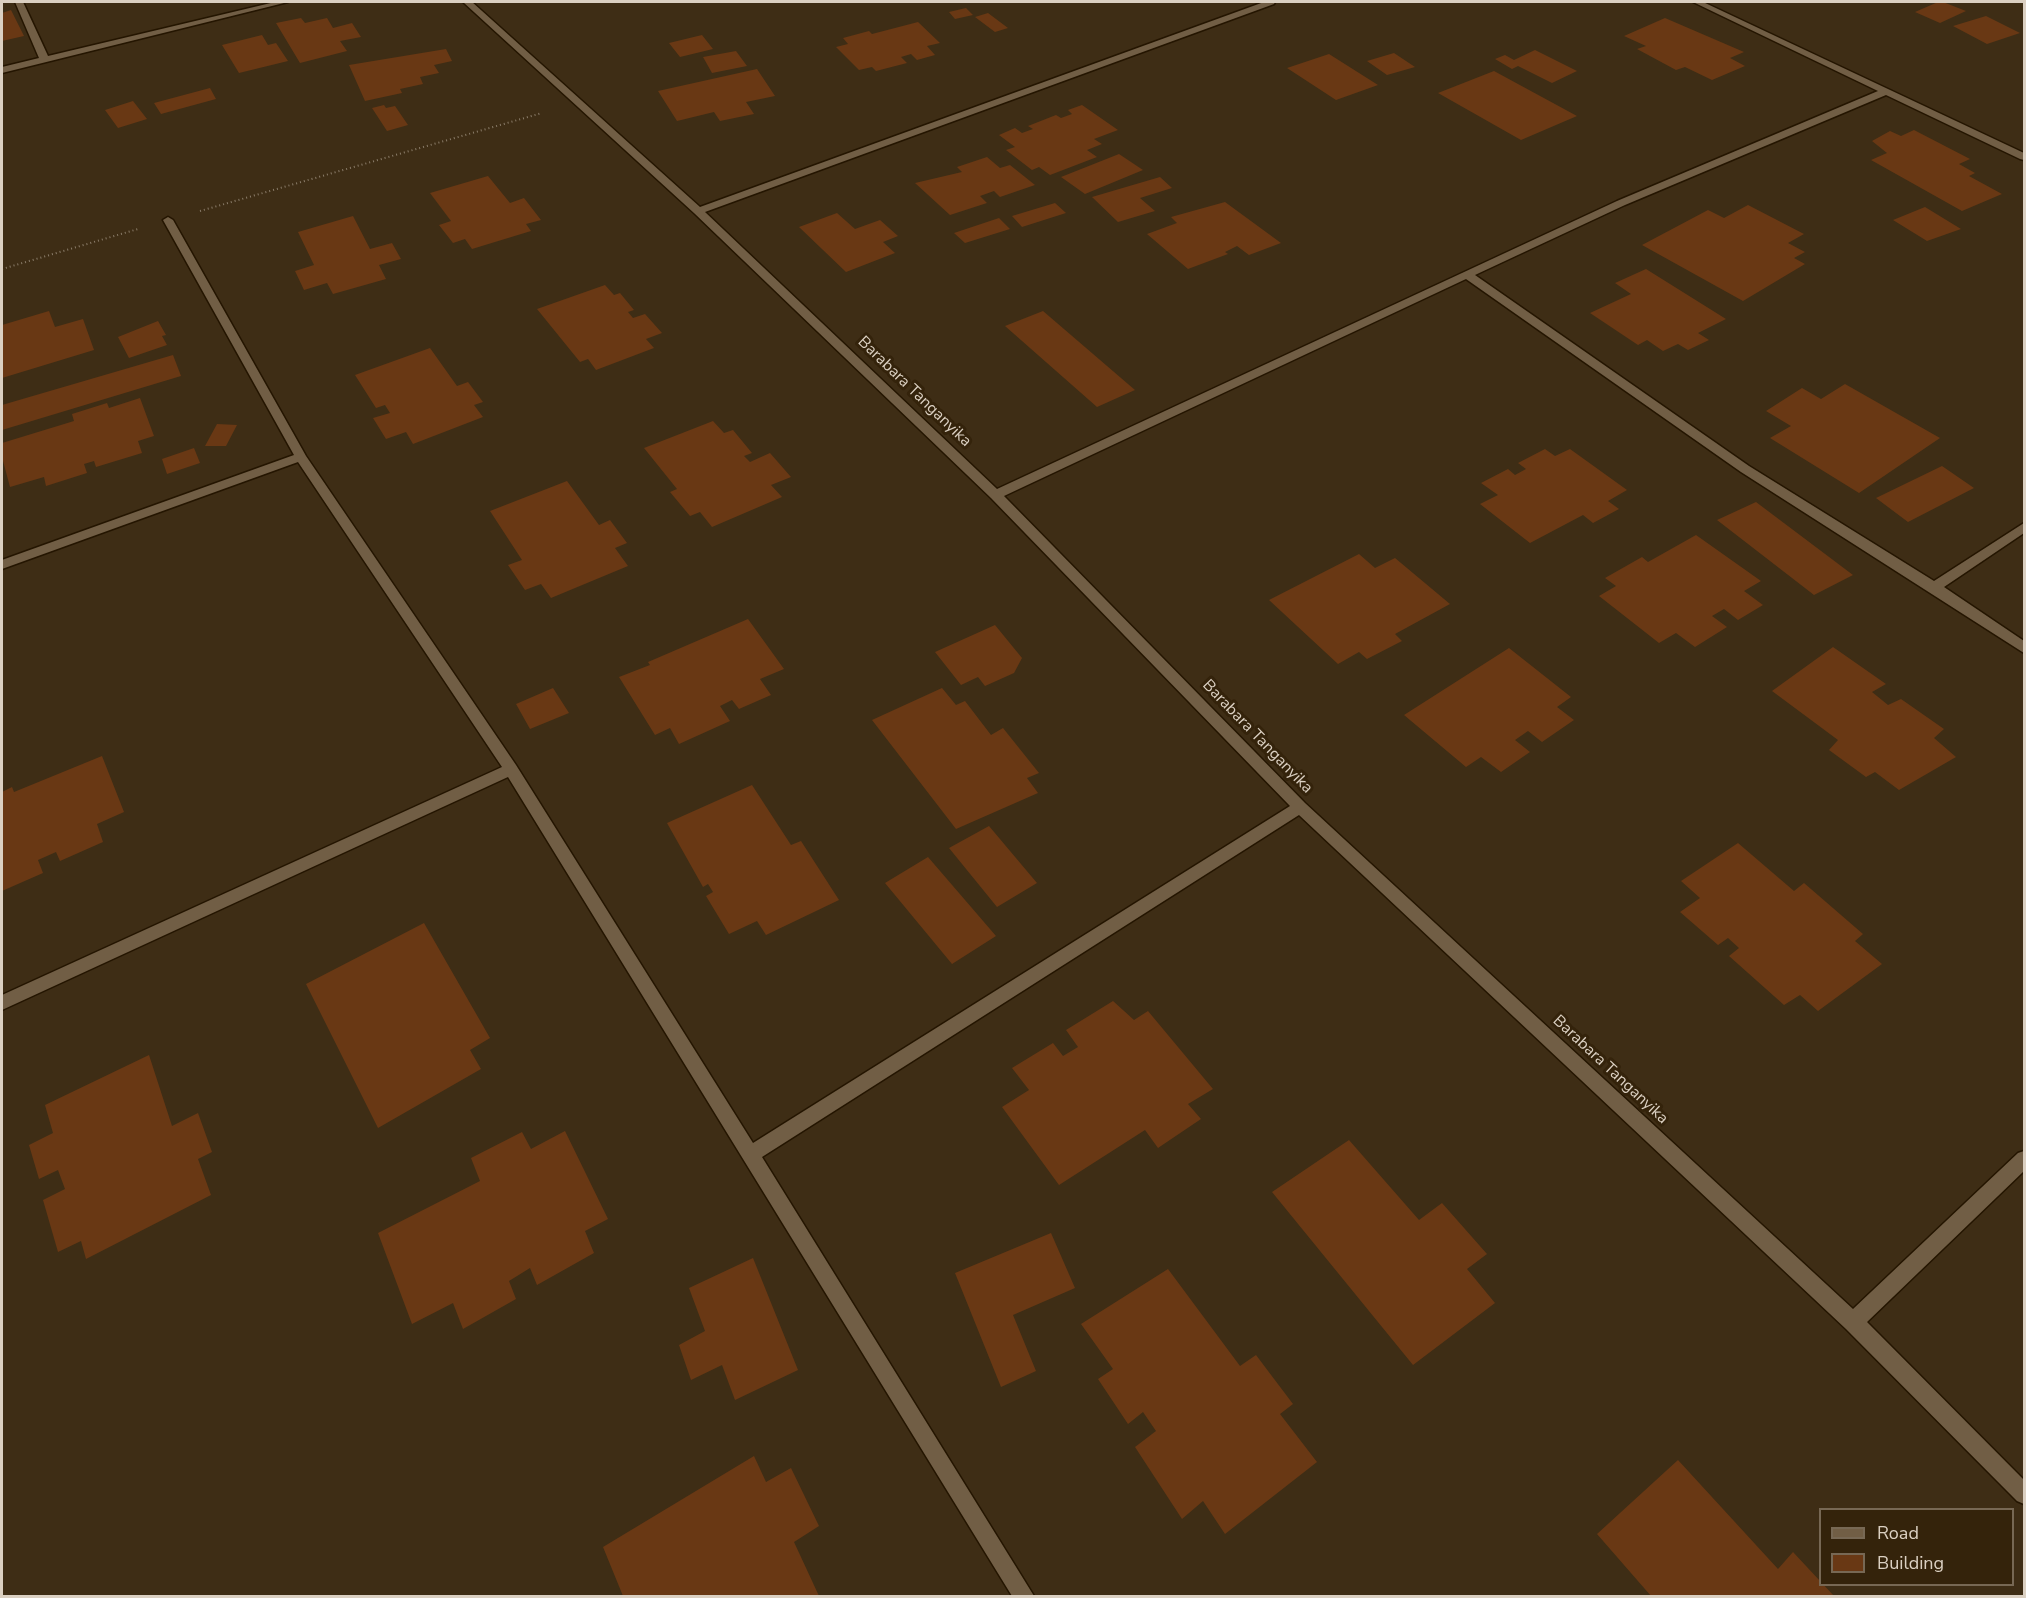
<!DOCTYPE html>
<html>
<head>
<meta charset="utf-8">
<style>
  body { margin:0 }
  #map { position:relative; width:2026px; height:1598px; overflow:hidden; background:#3e2d15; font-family:"Nunito Sans",sans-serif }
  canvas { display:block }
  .frame { position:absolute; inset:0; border:3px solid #dbd0c2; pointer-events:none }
  .legend { position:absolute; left:1819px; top:1508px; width:195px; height:78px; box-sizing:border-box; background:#34230b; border:2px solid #776854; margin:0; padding:8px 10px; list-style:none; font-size:18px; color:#dbd0c2 }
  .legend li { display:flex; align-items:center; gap:12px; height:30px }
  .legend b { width:30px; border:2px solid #776854 }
</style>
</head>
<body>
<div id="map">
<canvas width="2026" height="1598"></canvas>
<div class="frame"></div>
<ul class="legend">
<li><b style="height:8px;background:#715e45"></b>Road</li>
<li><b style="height:16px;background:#693814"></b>Building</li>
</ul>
</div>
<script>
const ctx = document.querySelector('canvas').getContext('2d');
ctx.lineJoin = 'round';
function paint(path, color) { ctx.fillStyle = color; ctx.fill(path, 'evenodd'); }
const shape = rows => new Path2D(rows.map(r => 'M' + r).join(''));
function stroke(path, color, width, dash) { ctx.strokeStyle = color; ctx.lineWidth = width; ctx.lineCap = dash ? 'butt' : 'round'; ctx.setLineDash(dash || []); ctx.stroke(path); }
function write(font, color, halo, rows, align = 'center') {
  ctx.font = font + ' "Nunito Sans",sans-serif'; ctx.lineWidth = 6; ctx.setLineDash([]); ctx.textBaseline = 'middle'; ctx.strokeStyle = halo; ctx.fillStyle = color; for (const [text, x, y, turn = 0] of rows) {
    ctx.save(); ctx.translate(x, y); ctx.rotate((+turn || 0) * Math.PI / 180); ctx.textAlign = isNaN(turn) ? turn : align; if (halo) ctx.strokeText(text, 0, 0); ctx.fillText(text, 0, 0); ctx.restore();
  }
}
paint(shape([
  [1938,2,1943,2,1966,11,1940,23,1915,12],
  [966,8,973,15,955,19,949,12],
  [11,10,24,36,2,41,2,13],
  [988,13,1008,28,995,32,975,17],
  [1986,16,2020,33,1987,44,1953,26],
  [301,18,305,23,327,18,333,28,352,23,361,37,340,41,347,51,300,63,276,23],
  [1665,18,1744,52,1730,58,1745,66,1712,80,1685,67,1676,70,1637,49,1646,46,1624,36],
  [918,22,940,43,927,46,935,55,917,60,911,54,901,57,907,63,876,71,872,67,859,70,836,47,848,44,843,38,869,31,872,34],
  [262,35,268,45,276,43,288,61,239,73,222,45],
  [702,35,713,49,680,57,669,43],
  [446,49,452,61,434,65,439,73,420,77,423,84,400,89,402,93,365,101,349,65],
  [1535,50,1577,71,1552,83,1518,66,1512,69,1495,59,1505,55,1514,60],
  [736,51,747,66,712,73,703,57],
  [1394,53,1415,67,1387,75,1367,61],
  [1329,54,1378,85,1336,100,1287,68],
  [757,69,775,96,746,102,754,114,720,121,714,112,677,121,658,91],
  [1494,71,1577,116,1521,140,1438,93],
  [210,88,216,99,161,114,154,103],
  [133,101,147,119,118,128,105,110],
  [384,105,386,108,395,106,408,125,387,131,372,108],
  [1082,105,1118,130,1094,139,1102,144,1087,150,1097,157,1050,175,1039,167,1032,170,1006,150,1015,147,999,135,1015,128,1022,133,1033,129,1028,126,1056,115,1061,118,1072,114,1068,110],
  [1914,130,1970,159,1959,164,1975,173,1969,176,2002,194,1962,211,1871,160,1887,153,1872,141,1890,131,1901,136],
  [1119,154,1143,170,1085,194,1061,177],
  [987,157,1000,168,1010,165,1035,185,1000,197,994,191,980,196,987,203,950,215,915,183,962,172,957,167],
  [488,176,510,203,524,198,541,220,526,224,531,231,472,249,465,239,453,243,439,225,451,221,430,193],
  [1160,177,1172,188,1140,198,1155,211,1118,222,1092,197],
  [1225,202,1281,243,1249,255,1237,246,1225,252,1228,254,1188,269,1147,234,1177,223,1171,217],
  [1055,203,1066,213,1022,227,1012,216],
  [1748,205,1804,234,1788,243,1805,252,1794,258,1805,264,1743,301,1642,245,1708,210,1724,218],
  [1925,207,1961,229,1927,241,1893,220],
  [837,213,855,229,880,220,898,236,883,242,895,253,846,272,799,227],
  [353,216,370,249,392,243,401,259,379,265,386,279,333,294,327,283,304,290,295,271,314,265,298,232],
  [999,218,1010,229,965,243,954,233],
  [1646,269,1726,319,1698,333,1709,340,1688,350,1678,344,1663,351,1647,340,1638,345,1590,313,1631,294,1615,283],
  [605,285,614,295,620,293,634,310,628,312,633,318,645,314,662,333,646,339,654,348,596,370,588,359,580,362,537,309],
  [49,311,55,327,83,319,94,350,2,378,2,325],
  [1043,311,1135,390,1097,407,1005,326],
  [158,321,166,335,162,336,167,345,129,358,118,337],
  [430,348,457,386,468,382,483,402,474,405,483,417,413,444,406,432,386,439,373,418,390,413,385,405,376,408,355,375],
  [173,355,181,376,2,430,2,405],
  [1845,384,1940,438,1859,493,1770,438,1791,426,1766,411,1802,388,1821,399],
  [140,398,154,436,138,441,142,453,96,467,94,461,84,464,87,473,46,486,44,477,10,487,2,457,2,443,74,421,72,414,107,403,109,408],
  [713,421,724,433,733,430,752,453,744,456,750,462,770,453,791,477,771,485,782,497,712,527,700,512,690,516,670,492,677,489,644,448],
  [217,424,237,425,226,446,205,446],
  [194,448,200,463,167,474,162,459],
  [1545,449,1555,456,1570,449,1627,490,1608,501,1619,509,1593,523,1583,515,1530,543,1480,504,1498,495,1481,483,1508,469,1515,475,1526,469,1518,463],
  [1942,466,1974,488,1908,522,1876,498],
  [567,481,599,525,610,520,627,543,615,548,628,566,551,598,541,584,525,590,508,565,522,560,490,511],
  [1756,502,1853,575,1814,595,1717,520],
  [1696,535,1761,581,1744,591,1763,605,1738,620,1724,609,1712,616,1727,627,1695,647,1676,633,1659,643,1599,596,1616,586,1605,578,1642,557,1648,562],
  [1359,554,1375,568,1395,558,1450,604,1395,634,1402,641,1367,659,1359,652,1338,664,1269,600],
  [748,619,784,669,760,679,771,695,739,709,732,700,720,706,730,721,679,744,670,728,655,735,619,677,650,665,648,662],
  [995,625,1022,658,1014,673,985,686,978,677,961,685,935,652],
  [1833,647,1886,684,1872,692,1888,705,1901,699,1944,729,1934,738,1956,757,1899,790,1875,772,1866,777,1829,750,1838,740,1772,691],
  [1509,648,1571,697,1557,707,1574,720,1542,742,1528,731,1515,740,1530,752,1501,772,1481,757,1466,767,1404,715],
  [553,688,569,713,530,729,516,704],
  [942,688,956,705,965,701,991,735,1003,728,1039,773,1027,778,1038,793,956,829,872,720],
  [102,756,124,812,97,824,103,842,60,861,56,852,38,860,43,873,2,891,2,792,12,787,14,792],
  [752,785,791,845,801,841,839,900,766,935,757,921,729,934,706,896,713,892,708,884,703,887,667,823],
  [989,826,1037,883,997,907,949,848],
  [1738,843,1794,891,1804,883,1863,934,1855,941,1882,964,1818,1011,1800,995,1784,1005,1729,956,1739,948,1728,938,1718,945,1680,912,1700,898,1681,881],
  [928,857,996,936,952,964,885,883],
  [424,923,490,1038,470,1050,481,1069,378,1128,306,984],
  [1113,1001,1134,1020,1148,1011,1213,1089,1188,1104,1201,1119,1158,1148,1145,1130,1059,1185,1002,1107,1029,1090,1012,1068,1053,1043,1063,1056,1078,1047,1066,1030],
  [149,1055,172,1126,198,1113,212,1152,198,1159,211,1195,86,1259,81,1241,58,1252,43,1200,65,1189,58,1170,39,1179,29,1145,53,1133,45,1105],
  [565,1131,608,1219,585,1231,594,1253,537,1285,530,1268,509,1281,516,1299,463,1329,453,1303,412,1324,378,1233,480,1181,471,1158,522,1132,531,1149],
  [1349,1140,1419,1220,1442,1203,1487,1254,1467,1269,1495,1303,1413,1365,1272,1192],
  [1051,1233,1075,1288,1013,1315,1036,1371,1001,1387,955,1273],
  [753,1258,798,1370,735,1400,722,1365,691,1380,679,1345,705,1331,689,1288],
  [1168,1269,1240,1366,1256,1355,1293,1404,1280,1414,1317,1462,1225,1534,1203,1501,1182,1519,1135,1447,1156,1431,1143,1412,1128,1424,1098,1379,1113,1369,1081,1324],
  [754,1456,766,1482,791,1468,819,1526,794,1542,819,1596,623,1596,603,1547],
  [1678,1460,1778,1569,1793,1552,1834,1596,1651,1596,1597,1534]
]), '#693814');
const minor = shape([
  [15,2,23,2,48,56,275,2,288,2,2,73,2,67,39,58,15,2],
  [463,2,472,2,700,207,1264,2,1275,2,1274,4,705,212,997,489,1617,201,1878,91,1693,2,1703,2,2024,153,2024,160,2020,159,1886,95,1625,205,1475,275,1749,466,1934,581,2024,523,2024,533,1944,587,2024,641,2024,653,1741,472,1466,279,1004,496,1305,803,1853,1309,2018,1153,2024,1151,2024,1171,1867,1322,2024,1480,2024,1504,2017,1501,1846,1329,1299,815,762,1157,1034,1596,1012,1596,508,777,2,1010,2,995,502,767,298,462,2,569,2,560,294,455,163,220,168,217,173,220,306,456,516,765,753,1143,1290,806,991,498,694,213,463,2]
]);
stroke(minor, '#241500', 3);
stroke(shape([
  [200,211,542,113],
  [2,269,138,229]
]), '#8a7c69', 2, [1, 3]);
paint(minor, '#715e45');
write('16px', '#dbd0c2', '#34230b', [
  ["Barabara Tanganyika",914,392,44],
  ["Barabara Tanganyika",1257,737,46],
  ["Barabara Tanganyika",1610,1070,43]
]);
</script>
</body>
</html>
